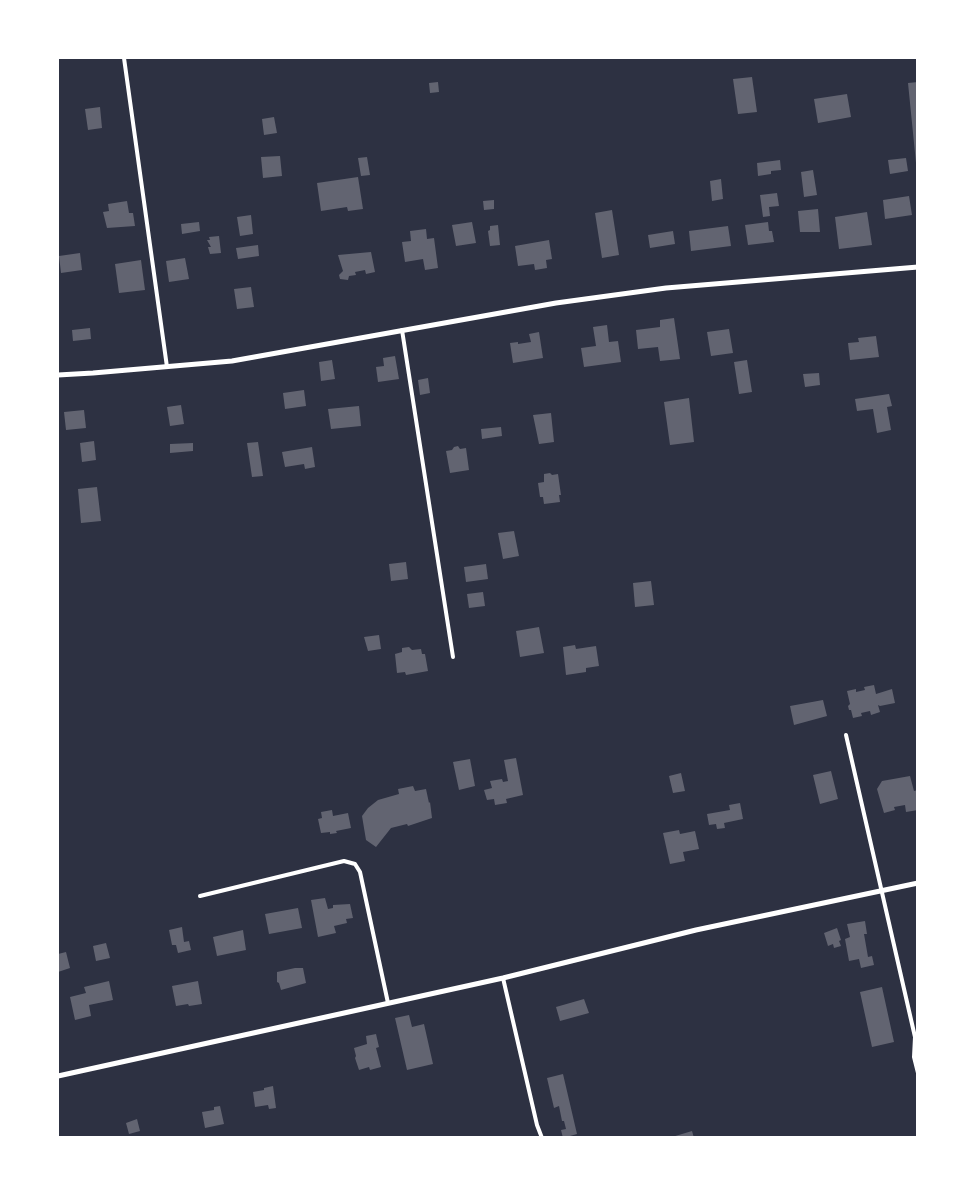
<!DOCTYPE html>
<html>
<head>
<meta charset="utf-8">
<style>
  body { margin:0 }
  #map { position:relative; width:975px; height:1195px; overflow:hidden; background:#2d3142; font-family:"Sofia Sans Condensed",sans-serif }
  canvas { display:block }
  .frame { position:absolute; inset:0; border:59px solid #fff; pointer-events:none }
</style>
</head>
<body>
<div id="map">
<canvas width="975" height="1195"></canvas>
<div class="frame"></div>
</div>
<script>
const ctx = document.querySelector('canvas').getContext('2d');
ctx.lineJoin = 'round';
function paint(path, color) { ctx.fillStyle = color; ctx.fill(path, 'evenodd'); }
const shape = rows => new Path2D(rows.map(r => 'M' + r).join(''));
function stroke(path, color, width, dash) { ctx.strokeStyle = color; ctx.lineWidth = width; ctx.lineCap = dash ? 'butt' : 'round'; ctx.setLineDash(dash || []); ctx.stroke(path); }
paint(shape([
  [752,77,757,112,738,114,733,79],
  [438,82,439,92,430,93,429,83],
  [918,82,918,163,916,163,908,83],
  [847,94,851,117,818,123,814,99],
  [100,107,102,128,88,130,85,109],
  [274,117,277,133,264,135,262,119],
  [280,156,282,176,263,178,261,157],
  [367,157,370,175,361,176,358,158],
  [906,158,908,171,890,174,888,160],
  [780,160,781,170,771,171,771,174,758,176,757,163],
  [813,170,817,195,804,197,801,172],
  [358,177,363,209,348,211,347,207,321,211,317,183],
  [721,179,723,199,712,201,710,181],
  [777,193,779,206,769,207,770,216,763,217,760,195],
  [909,196,912,215,885,219,883,200],
  [494,200,494,209,484,210,483,201],
  [127,201,129,213,133,213,135,226,107,228,103,212,109,211,108,204],
  [818,209,820,232,800,232,798,211],
  [612,210,619,255,602,258,595,213],
  [867,212,872,245,839,249,835,217],
  [251,215,253,234,240,236,237,217],
  [199,222,200,231,182,234,181,224],
  [472,222,476,243,456,246,452,225],
  [768,222,769,231,772,231,774,242,748,245,745,225],
  [498,225,500,245,490,246,488,231,490,230,490,226],
  [728,226,731,246,691,251,689,231],
  [426,229,427,239,434,238,438,268,425,270,423,259,405,262,402,242,411,241,410,231],
  [673,231,675,244,650,248,648,235],
  [219,236,221,253,210,254,208,247,211,247,207,240,210,240,209,237],
  [549,240,552,259,546,260,547,268,535,270,534,264,518,266,515,246],
  [258,245,259,256,238,259,236,248],
  [371,252,375,272,366,274,365,270,355,272,356,275,349,276,348,280,340,279,339,275,343,271,338,255],
  [80,253,82,270,61,273,59,256],
  [185,258,189,279,169,282,166,261],
  [141,260,145,290,119,293,115,264],
  [251,287,254,307,237,309,234,289],
  [674,318,680,359,660,361,658,347,638,349,636,330,660,327,660,320],
  [607,325,609,342,618,341,621,362,584,367,581,348,596,346,593,327],
  [90,328,91,339,73,341,72,330],
  [729,329,733,353,711,356,707,332],
  [539,332,543,358,513,363,510,343,518,342,518,344,531,342,529,334],
  [876,336,879,357,850,360,848,343,859,342,858,338],
  [395,356,399,379,378,382,376,367,384,366,383,358],
  [332,360,335,379,321,381,319,362],
  [747,360,752,392,739,394,734,362],
  [819,373,820,385,805,387,803,374],
  [428,378,430,393,420,395,418,380],
  [304,390,306,406,285,409,283,393],
  [889,394,892,406,887,407,891,430,877,433,873,409,857,411,855,399],
  [689,398,694,442,670,445,664,402],
  [181,405,184,424,170,426,167,407],
  [359,406,361,426,331,429,328,409],
  [84,410,86,428,66,430,64,412],
  [551,413,554,442,539,444,533,415],
  [501,427,502,436,482,439,481,429],
  [94,441,96,460,82,462,80,443],
  [258,442,263,476,252,477,247,443],
  [193,443,193,451,170,453,170,444],
  [458,446,460,449,466,448,469,470,450,473,446,451,452,450,454,447],
  [312,447,315,467,305,469,304,464,285,467,282,452],
  [550,473,552,475,558,474,561,495,559,495,560,502,544,504,543,497,540,497,538,483,544,482,544,474],
  [97,487,101,521,81,523,78,489],
  [514,531,519,556,503,559,498,533],
  [406,562,408,579,391,581,389,564],
  [486,564,488,579,466,582,464,567],
  [651,581,654,605,635,607,633,583],
  [483,592,485,606,469,608,467,594],
  [539,627,544,653,520,657,516,631],
  [379,635,381,649,368,651,364,637],
  [575,645,576,649,596,646,599,666,586,668,586,672,566,675,563,647],
  [409,647,412,650,421,649,422,654,425,654,428,671,406,675,405,672,397,673,395,654,402,652,402,648],
  [874,685,876,694,892,689,895,703,880,706,878,705,880,712,871,715,870,711,861,713,862,716,853,718,851,710,849,710,848,706,850,704,847,691,856,689,856,692,865,690,864,687],
  [823,700,827,716,794,725,790,706],
  [516,758,523,795,506,799,507,803,495,805,494,799,487,800,484,790,492,788,490,781,502,779,503,782,508,781,504,760],
  [470,759,475,786,459,790,453,762],
  [831,771,838,799,820,804,813,775],
  [681,773,685,791,673,793,669,776],
  [910,776,914,791,918,790,918,810,906,812,905,805,894,807,895,810,884,813,877,789,882,781],
  [413,786,415,791,426,789,429,803,430,802,432,818,408,826,407,824,391,828,376,847,366,840,362,816,368,808,378,800,399,794,398,789],
  [740,803,743,819,724,823,725,828,717,829,716,824,709,825,707,814,730,810,729,805],
  [332,810,333,816,348,813,351,828,336,831,337,833,330,834,330,832,321,833,318,819,322,818,321,812],
  [679,830,680,834,695,831,699,849,683,852,685,861,670,864,663,833],
  [325,898,328,909,333,908,333,905,350,904,353,918,346,919,347,923,334,926,336,933,318,937,311,900],
  [298,908,302,928,269,934,265,914],
  [865,921,867,934,864,934,868,957,872,956,874,965,861,968,859,959,849,961,845,939,850,937,847,924],
  [182,927,184,942,189,941,191,950,178,953,176,945,172,945,169,930],
  [837,928,841,940,839,941,841,946,834,948,833,944,828,946,824,933],
  [243,930,246,950,217,956,213,937],
  [106,943,110,958,96,961,93,946],
  [66,952,70,968,58,972,58,954],
  [295,968,303,968,306,983,281,990,279,983,277,982,277,972],
  [109,981,113,1000,89,1005,91,1016,75,1020,70,997,86,993,84,987],
  [198,981,202,1004,189,1006,188,1004,176,1006,172,986],
  [882,987,894,1042,872,1047,860,992],
  [584,999,589,1013,560,1021,556,1007],
  [409,1015,412,1027,424,1024,433,1064,407,1070,395,1018],
  [376,1034,379,1047,376,1048,381,1067,370,1070,369,1067,359,1070,355,1058,356,1056,354,1048,367,1044,366,1036],
  [563,1074,577,1134,563,1138,561,1130,566,1129,564,1121,562,1121,559,1106,554,1108,547,1078],
  [273,1086,276,1108,269,1109,268,1105,255,1107,253,1092,264,1090,264,1088],
  [220,1106,224,1124,205,1128,202,1112,214,1110,214,1107],
  [137,1119,140,1131,129,1134,126,1123],
  [692,1131,694,1138,672,1138,672,1137]
]), '#626471');
stroke(shape([
  [124,58,167,367],
  [402,330,453,657],
  [846,735,915,1037,914,1057,918,1073],
  [200,896,344,861,355,864,360,872,388,1003],
  [503,978,537,1125,542,1138]
]), '#fff', 4);
stroke(shape([
  [58,375,93,373,232,361,556,303,666,288,918,267],
  [58,1076,503,978,696,930,918,883]
]), '#fff', 5);
</script>
</body>
</html>
